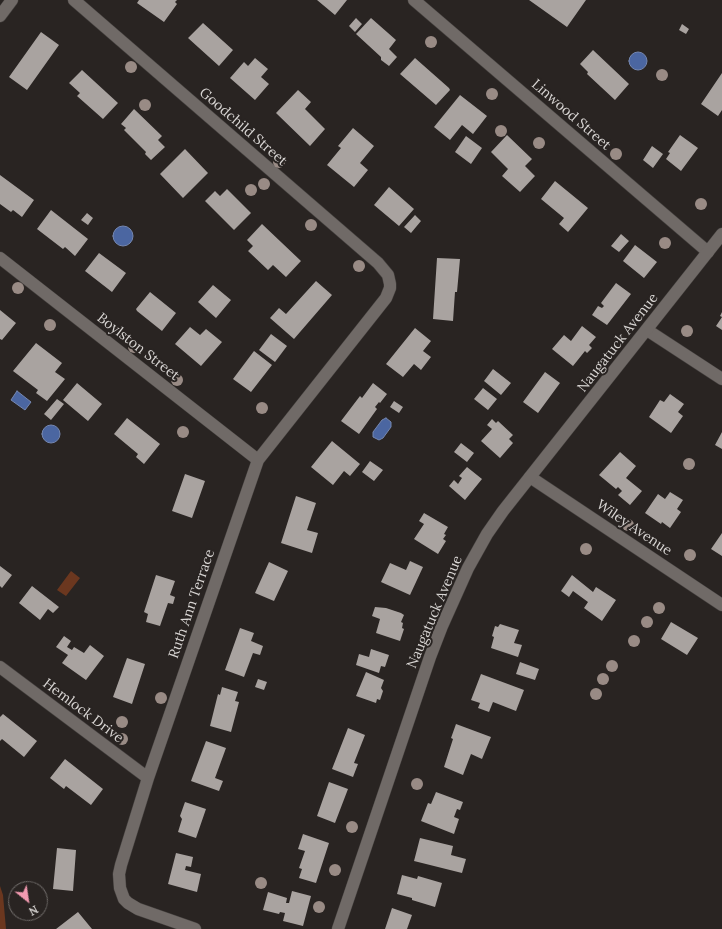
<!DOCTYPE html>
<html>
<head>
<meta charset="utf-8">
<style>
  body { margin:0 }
  #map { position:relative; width:722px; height:929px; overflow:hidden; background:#292422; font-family:Lora,serif }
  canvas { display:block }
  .north { position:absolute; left:8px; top:881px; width:40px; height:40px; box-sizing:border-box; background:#292422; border:1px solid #6f6b69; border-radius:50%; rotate:150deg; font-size:11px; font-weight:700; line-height:16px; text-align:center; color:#d8d5d3 }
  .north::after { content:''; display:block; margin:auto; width:14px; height:18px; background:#f29ab0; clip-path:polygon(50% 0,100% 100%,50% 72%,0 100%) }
</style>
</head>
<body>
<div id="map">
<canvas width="722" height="929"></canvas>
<div class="north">N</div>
</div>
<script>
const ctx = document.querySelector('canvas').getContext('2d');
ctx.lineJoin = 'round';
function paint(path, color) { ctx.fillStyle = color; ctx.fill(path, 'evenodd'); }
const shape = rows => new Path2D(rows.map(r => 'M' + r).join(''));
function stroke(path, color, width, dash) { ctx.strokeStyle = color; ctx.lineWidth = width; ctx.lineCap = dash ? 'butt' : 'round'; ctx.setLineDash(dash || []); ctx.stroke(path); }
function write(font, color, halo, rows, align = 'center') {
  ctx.font = font + ' Lora,serif'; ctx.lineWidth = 4; ctx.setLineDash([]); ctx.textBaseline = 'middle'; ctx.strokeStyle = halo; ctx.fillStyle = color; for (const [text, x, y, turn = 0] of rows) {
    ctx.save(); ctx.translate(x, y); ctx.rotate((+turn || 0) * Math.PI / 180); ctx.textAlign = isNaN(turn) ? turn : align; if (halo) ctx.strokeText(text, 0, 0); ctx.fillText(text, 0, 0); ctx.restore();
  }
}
paint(shape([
  [71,571,80,578,66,596,57,590],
  [0,886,3,895,6,929,0,929]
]), '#6b371f');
const water = shape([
  '629 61a9 9 0 1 1 18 0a9 9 0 1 1-18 0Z',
  '113 236a10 10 0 1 1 20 0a10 10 0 1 1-20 0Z',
  [17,391,31,402,25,410,11,400,17,391],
  [386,418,391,422,391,427,383,438,379,440,373,437,373,432,382,420,386,418],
  '42 434a9 9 0 1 1 18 0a9 9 0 1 1-18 0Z'
]);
paint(water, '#4b66a1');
stroke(water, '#7587b0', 1);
paint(shape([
  [139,0,177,0,175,2,177,4,164,22,137,3],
  [317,0,347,0,335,15],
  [529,0,586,0,567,27],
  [356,18,362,24,355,32,349,26],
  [371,18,396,40,389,49,397,57,389,66,381,60,381,57,356,34],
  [203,23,233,50,219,66,188,38],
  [682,24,689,29,686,34,679,30],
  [41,32,59,45,27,90,9,77],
  [593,50,629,84,615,100,587,74,588,72,580,64],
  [255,58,268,69,261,77,269,84,255,100,230,78,244,62,248,66],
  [415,58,449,88,450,90,436,105,400,74],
  [82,70,118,103,103,119,77,96,80,93,69,83],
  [722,73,722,110,718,116,701,104],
  [298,90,311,102,305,109,325,129,310,146,276,113],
  [460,95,487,116,473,134,462,125,450,140,434,127],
  [134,109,162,136,158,140,165,147,151,160,145,154,146,152,124,130,126,128,121,124],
  [353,128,374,146,360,163,368,170,354,187,327,165,341,148,338,146],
  [507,135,532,159,525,166,535,176,520,192,502,176,508,169,491,152],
  [680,135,698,148,681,171,666,159,670,153,668,152],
  [466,136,482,148,471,164,455,152],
  [652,146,663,154,653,168,643,160],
  [185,149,208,173,183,198,160,174],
  [0,175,34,200,22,217,13,210,11,212,0,204],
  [555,181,588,208,568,232,559,224,564,218,541,199],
  [389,187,414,209,399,226,374,205],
  [227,189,251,213,234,230,205,201,215,191,220,196],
  [51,210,88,239,75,256,65,247,63,249,37,229],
  [87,213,93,218,88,225,81,220],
  [415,215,421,221,411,233,404,227],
  [262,224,301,261,286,277,273,265,268,270,248,251,253,246,247,240],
  [621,234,629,241,619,252,611,246],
  [635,245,657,262,644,278,623,261],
  [99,253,126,273,112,292,85,271],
  [437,258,460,259,457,292,455,292,453,321,433,319],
  [316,281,332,295,294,339,270,318,279,308,286,314],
  [616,283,631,294,607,325,592,315,598,306,602,308,604,306,601,303],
  [213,285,231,300,216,318,198,302],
  [150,292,176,313,162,331,137,311,136,309],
  [0,310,16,323,2,340,0,339],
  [722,312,722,330,716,326,722,317,720,316],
  [582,326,596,337,589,345,592,348,587,353,585,351,573,366,552,349,564,335,571,341],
  [190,327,200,335,206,329,222,342,201,366,175,344],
  [415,328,431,341,423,351,431,357,421,370,414,364,403,377,386,364],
  [271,334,287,346,275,362,259,350],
  [36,343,62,363,55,372,65,379,47,401,36,393,38,390,13,371],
  [254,351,272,365,251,392,233,379],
  [493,369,511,383,501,395,484,381],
  [545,372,560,383,538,413,523,402],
  [77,383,102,404,88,421,63,400],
  [373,383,387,394,380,403,379,402,375,407,377,409,359,434,341,421,360,396,362,398],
  [483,388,497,399,488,410,474,399],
  [670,394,684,404,678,412,683,416,671,433,649,417,660,400,664,402],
  [57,399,64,404,51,420,44,414],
  [394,401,403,407,399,413,390,407],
  [127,418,160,444,144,464,136,457,138,454,114,434],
  [492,419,496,423,498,421,513,435,509,439,513,443,500,458,481,441,492,429,487,425],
  [722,432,722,449,715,445],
  [332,441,360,464,350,476,344,471,333,485,311,467],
  [461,443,474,453,467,462,454,452],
  [620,452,636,466,626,478,642,491,630,505,618,495,622,491,618,487,616,489,599,475],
  [370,461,383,470,374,481,362,472],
  [467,467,482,479,465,500,449,486,454,480,458,484,462,478,459,476],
  [185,474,205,481,192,518,172,511],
  [670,492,683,500,677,509,681,512,670,528,662,522,661,524,645,513,658,494,665,499],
  [296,496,316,503,307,530,318,533,312,553,281,543],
  [424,513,448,527,444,534,446,535,443,539,446,541,438,554,414,539,424,524,419,521],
  [722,533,722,556,711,549],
  [410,561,423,567,410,595,381,582,390,563,406,570],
  [269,562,288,571,274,601,255,593],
  [0,566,12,575,2,588,0,586],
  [156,575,175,581,170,595,175,597,173,604,168,603,160,626,146,622,148,614,144,612],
  [572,575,593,592,596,587,616,600,602,621,584,608,588,602,573,591,569,597,561,591],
  [32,586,59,607,53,613,48,609,40,620,19,603],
  [375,607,386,608,401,613,404,615,401,622,403,623,402,628,404,629,400,641,376,633,380,619,372,616],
  [671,622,698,638,687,655,661,639],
  [500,624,519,630,514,643,522,645,518,657,491,648,494,637,492,636,495,626,498,627],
  [240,628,254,633,251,641,263,646,260,655,253,653,244,677,225,670],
  [64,636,71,641,67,647,72,650,74,647,84,653,90,645,104,656,86,680,62,663,68,655,56,647],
  [371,649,389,655,385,667,381,666,379,673,356,665,359,654,369,657],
  [127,658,145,664,132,704,113,697],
  [520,662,539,669,535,680,516,674],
  [366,672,384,680,381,688,383,691,380,700,377,699,376,703,356,696],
  [481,674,524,690,516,711,493,702,489,712,478,708,480,703,471,700],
  [258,679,267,682,264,690,255,687],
  [222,687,238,692,235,701,239,702,231,732,210,726,218,694,220,695],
  [3,714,37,741,24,757,2,739,0,741,0,717],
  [456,724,491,737,482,759,471,754,463,775,444,767,453,739,451,738],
  [348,728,365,735,354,763,358,764,353,777,332,769],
  [206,741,226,748,215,778,223,781,219,791,191,781],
  [65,759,103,789,91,805,66,786,64,789,50,778],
  [329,782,348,789,335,823,317,816],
  [436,792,463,802,460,810,457,809,454,817,459,819,454,834,421,821,428,803,431,804],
  [185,802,206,809,196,838,178,832,182,819,180,816],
  [303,834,329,843,316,883,299,878,302,869,299,868,305,851,298,849],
  [420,838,453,846,451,855,466,859,462,873,414,861],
  [57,848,76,850,73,891,53,889],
  [176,853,193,857,191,867,186,866,185,870,201,874,197,892,168,884],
  [402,875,417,879,418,876,442,883,435,907,412,900,412,898,397,894],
  [292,891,311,896,303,926,283,921,285,913,280,912,279,914,263,910,268,892,287,898,286,903,289,903],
  [392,908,412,915,407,929,385,929],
  [78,912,92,929,56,929]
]), '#a9a3a0');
const street = shape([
  [74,0,378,263,388,275,390,284,390,288,386,298,258,460,148,778,121,865,119,874,120,888,124,899,128,903,138,909,195,929],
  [414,0,708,252],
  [0,16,12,0],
  [0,258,258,460],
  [647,330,722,379],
  [530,477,722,605],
  [0,667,148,778]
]);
const secondary = shape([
  [338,929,430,657,442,626,468,568,487,534,503,511,722,234]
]);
stroke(street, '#45413f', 13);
stroke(secondary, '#45413f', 13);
stroke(street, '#706a67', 12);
stroke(secondary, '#706a67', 12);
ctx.fillStyle = '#998b85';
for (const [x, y] of [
  [431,42],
  [131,67],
  [662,75],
  [492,94],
  [145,105],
  [501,131],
  [539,143],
  [616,154],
  [279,162],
  [264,184],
  [251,190],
  [701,204],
  [311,225],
  [665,243],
  [359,266],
  [18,288],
  [50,325],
  [687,331],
  [134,347],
  [177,380],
  [262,408],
  [183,432],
  [689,464],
  [628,525],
  [586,549],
  [690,555],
  [659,608],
  [647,622],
  [634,641],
  [612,666],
  [603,679],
  [596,694],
  [161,698],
  [122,722],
  [122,739],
  [417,784],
  [352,827],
  [335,870],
  [261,883],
  [319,907]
]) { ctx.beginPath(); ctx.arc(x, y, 6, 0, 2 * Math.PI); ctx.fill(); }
write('14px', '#d8d5d3', '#292422', [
  ["Linwood Street",571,115,41],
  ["Goodchild Street",243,127,41],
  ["Naugatuck Avenue",618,343,-52],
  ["Boylston Street",138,347,38],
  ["Wiley Avenue",634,528,34],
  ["Ruth Ann Terrace",192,604,-71],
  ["Naugatuck Avenue",435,612,-67],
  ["Hemlock Drive",83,711,37]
]);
</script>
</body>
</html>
